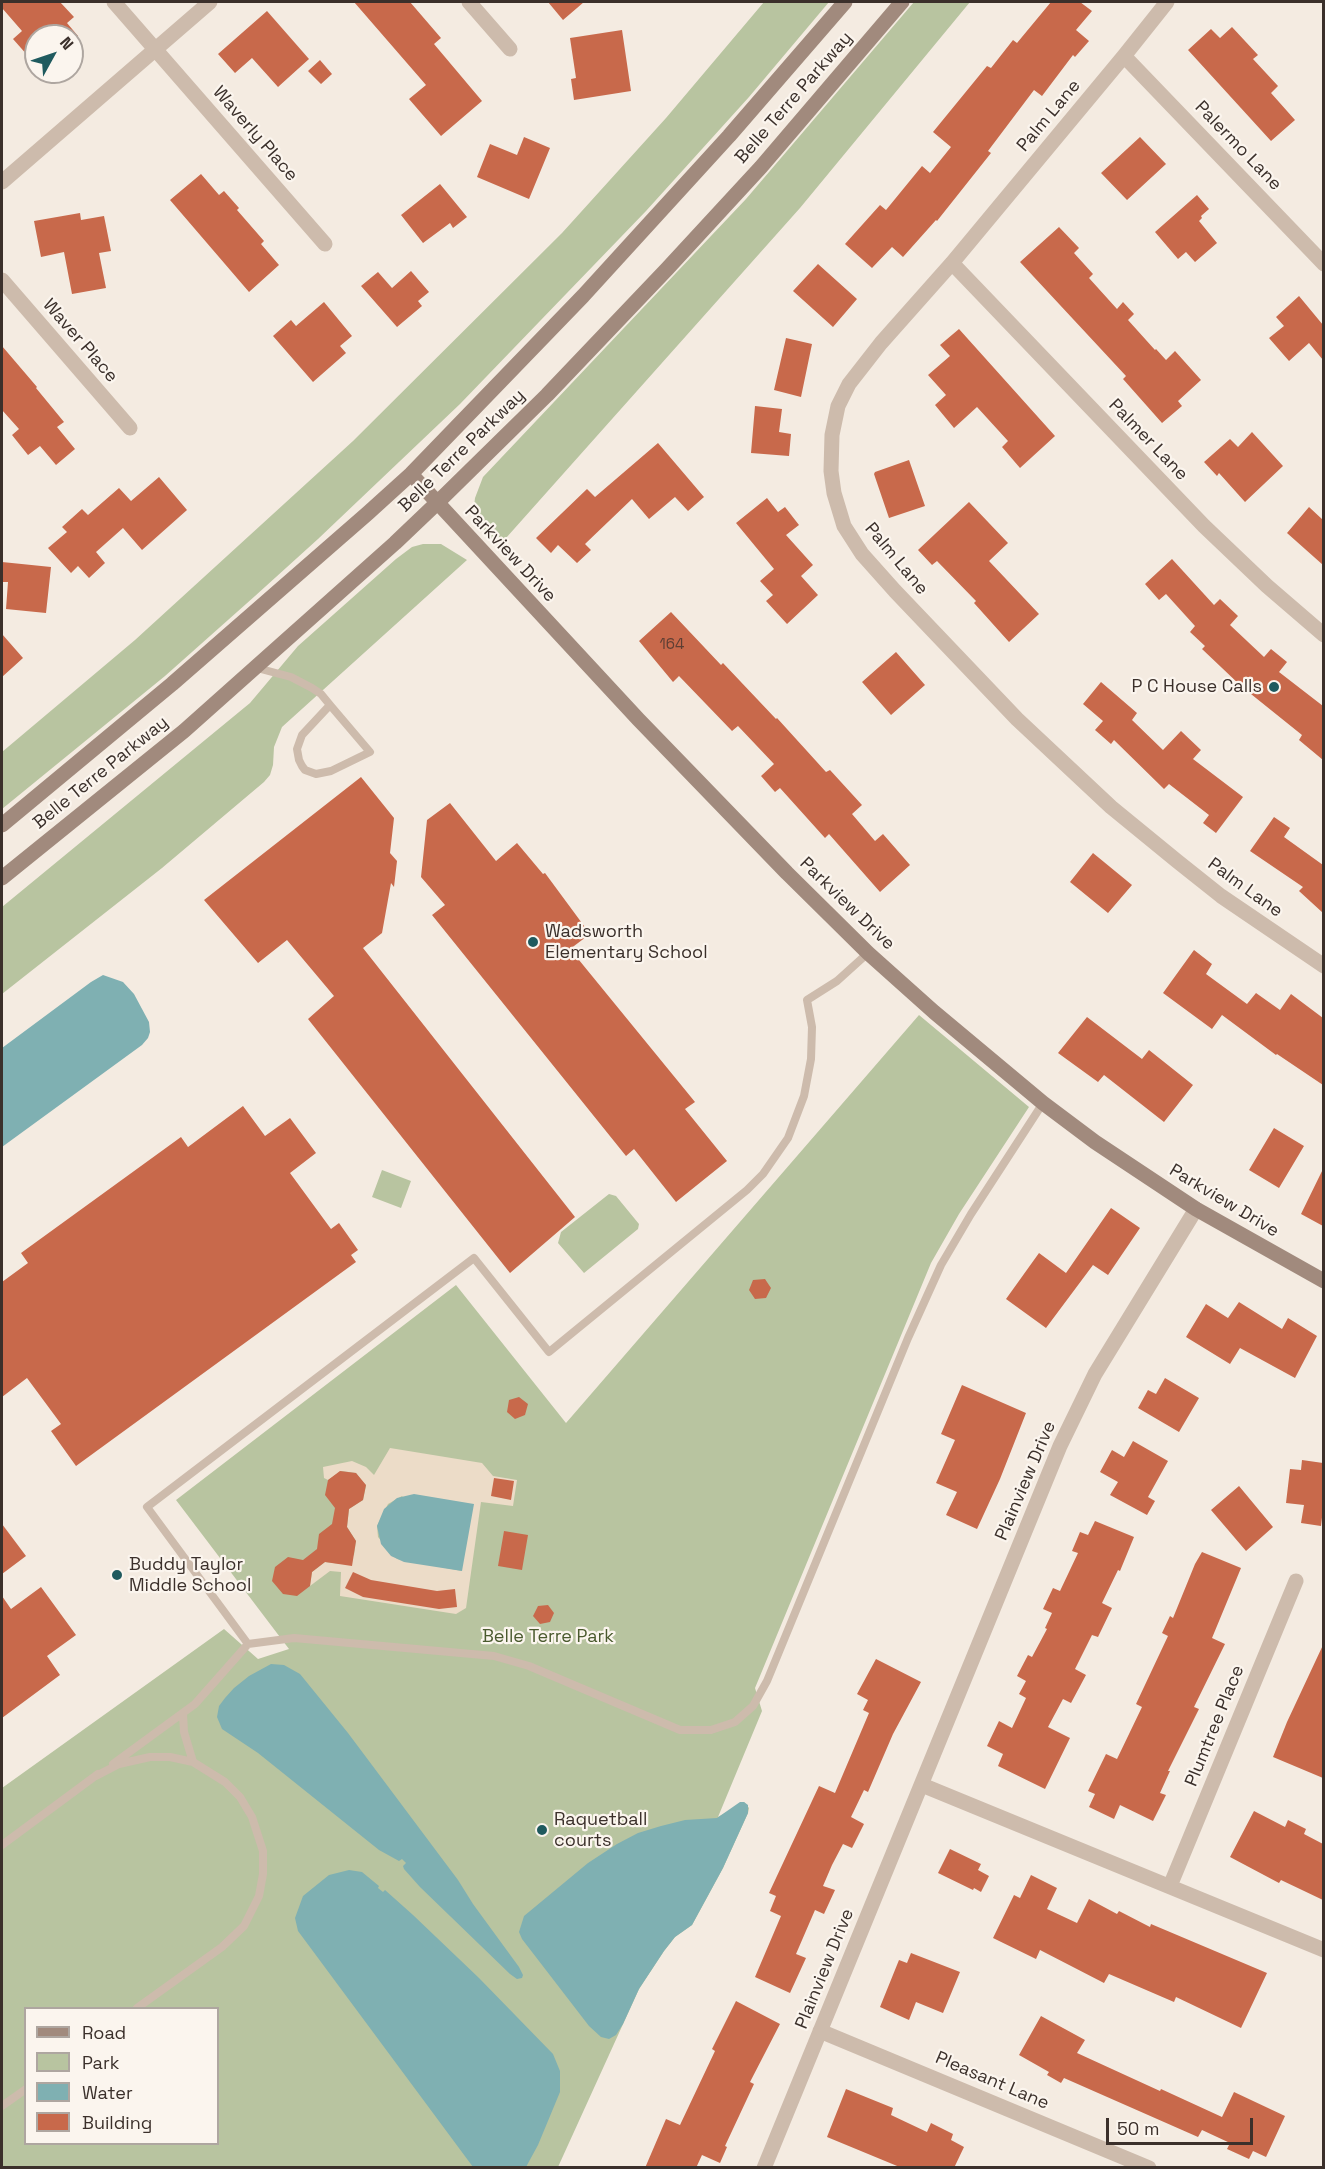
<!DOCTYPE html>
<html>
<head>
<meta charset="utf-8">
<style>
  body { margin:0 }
  #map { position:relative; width:1325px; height:2169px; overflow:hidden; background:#f4ebe1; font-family:"Space Grotesk",sans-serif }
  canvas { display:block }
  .frame { position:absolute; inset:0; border:3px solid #3b302b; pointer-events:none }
  .legend { position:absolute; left:24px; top:2007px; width:195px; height:138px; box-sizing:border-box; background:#fbf5ee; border:2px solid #aea6a0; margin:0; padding:8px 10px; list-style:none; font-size:18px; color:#3b302b }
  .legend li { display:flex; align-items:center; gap:12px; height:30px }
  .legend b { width:30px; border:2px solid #aea6a0 }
  .north { position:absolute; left:24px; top:24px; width:60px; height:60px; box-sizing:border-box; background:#fbf5ee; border:2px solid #aea6a0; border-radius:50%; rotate:50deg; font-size:16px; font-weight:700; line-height:24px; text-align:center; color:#3b302b }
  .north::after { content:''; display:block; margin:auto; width:21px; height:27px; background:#1f5a5e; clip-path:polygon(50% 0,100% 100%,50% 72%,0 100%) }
  .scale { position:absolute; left:1106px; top:2118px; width:147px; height:27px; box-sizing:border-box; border:3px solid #3b302b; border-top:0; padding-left:8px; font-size:18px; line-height:21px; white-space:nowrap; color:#3b302b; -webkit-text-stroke:4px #fbf5ee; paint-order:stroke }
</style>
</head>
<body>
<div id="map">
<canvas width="1325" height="2169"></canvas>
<div class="frame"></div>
<ul class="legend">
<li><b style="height:8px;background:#a18a7d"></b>Road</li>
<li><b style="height:16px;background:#b8c4a0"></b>Park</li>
<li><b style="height:16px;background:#7fb0b2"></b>Water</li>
<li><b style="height:16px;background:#c8694b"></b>Building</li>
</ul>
<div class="north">N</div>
<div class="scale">50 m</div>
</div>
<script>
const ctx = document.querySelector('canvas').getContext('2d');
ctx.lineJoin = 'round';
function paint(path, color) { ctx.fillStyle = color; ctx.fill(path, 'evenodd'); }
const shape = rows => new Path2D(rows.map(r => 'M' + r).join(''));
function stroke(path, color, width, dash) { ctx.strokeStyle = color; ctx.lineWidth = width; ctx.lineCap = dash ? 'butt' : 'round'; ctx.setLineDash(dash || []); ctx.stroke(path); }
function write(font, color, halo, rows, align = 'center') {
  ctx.font = font + ' "Space Grotesk",sans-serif'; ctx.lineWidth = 4.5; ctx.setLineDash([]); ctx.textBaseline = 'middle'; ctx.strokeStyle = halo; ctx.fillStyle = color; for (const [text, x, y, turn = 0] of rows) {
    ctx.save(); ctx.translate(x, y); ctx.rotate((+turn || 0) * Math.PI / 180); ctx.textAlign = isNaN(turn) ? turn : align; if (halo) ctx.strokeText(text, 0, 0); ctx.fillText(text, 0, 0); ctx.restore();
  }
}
paint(shape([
  [764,2,829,2,749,97,646,211,460,404,318,539,255,596,165,676,2,809,2,752,135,640,353,441,562,233,666,118],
  [914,2,970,2,800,208,498,547,484,530,477,519,474,507,475,498,483,477,746,199],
  [423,544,441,544,467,560,282,727,274,747,273,765,270,775,264,782,162,868,2,994,2,907,250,703,298,646,396,559,412,547],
  [919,1015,1029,1107,959,1214,931,1263,755,1688,762,1711,718,1817,744,1802,749,1808,748,1813,723,1868,692,1925,675,1937,664,1951,639,1989,558,2167,2,2167,2,1788,224,1629,258,1659,289,1649,176,1500,456,1285,566,1423],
  [26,2008,218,2008,218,2144,26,2144],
  [382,1170,411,1181,401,1208,372,1197],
  [609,1194,616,1196,639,1224,638,1229,584,1273,558,1243,561,1232]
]), '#b8c4a0');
paint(shape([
  [390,1448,482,1463,493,1476,517,1480,513,1506,481,1502,466,1608,456,1614,340,1596,341,1572,330,1571,310,1586,312,1572,325,1562,341,1564,354,1555,356,1541,347,1527,349,1509,363,1500,366,1486,356,1473,341,1471,328,1480,324,1478,323,1467,352,1461,366,1467,374,1475],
  [402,1496,462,1571,397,1559,378,1537,377,1526,388,1504]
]), '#ecdcc8');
paint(shape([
  [103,975,123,982,134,994,149,1022,150,1032,148,1038,142,1045,2,1147,2,1048,91,982],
  [414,1494,474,1504,462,1571,404,1562,391,1556,381,1544,377,1526,384,1509,397,1498],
  [271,1664,284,1665,300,1674,348,1733,458,1880,473,1904,519,1967,523,1975,522,1978,517,1979,510,1974,420,1887,404,1869,403,1866,406,1863,402,1859,399,1861,379,1850,258,1753,222,1729,217,1717,219,1706,225,1698,234,1688,249,1676],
  [740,1802,744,1802,748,1805,748,1813,723,1868,692,1925,675,1937,664,1951,639,1989,623,2024,616,2035,609,2039,601,2037,589,2026,522,1939,519,1932,524,1916,588,1863,617,1844,638,1833,661,1826,685,1820,717,1818],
  [349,1870,362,1872,379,1886,378,1888,383,1892,385,1890,413,1915,479,1978,553,2054,560,2071,560,2092,538,2145,526,2167,473,2167,298,1931,295,1918,303,1896,329,1875]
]), '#7fb0b2');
paint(shape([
  [2,2,60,2,74,17,67,23,78,36,36,36,36,65,13,39,22,31,2,8],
  [354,2,410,2,441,38,434,44,482,101,441,136,409,99,426,85],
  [548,2,584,2,563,20],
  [1051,2,1080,2,1092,11,1076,30,1089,41,1075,57,1073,55,1042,96,1034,90,988,151,991,153,937,221,936,220,903,257,892,247,872,268,845,244,880,205,886,210,922,166,930,173,951,147,933,132,987,66,991,68,1013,40,1017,43],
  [267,11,309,59,278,87,252,58,235,73,218,54],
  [1232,27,1258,55,1253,59,1278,86,1271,93,1295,120,1271,141,1188,50,1211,29,1220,38],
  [622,30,631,91,574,100,571,79,576,78,570,38],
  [320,60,332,74,321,84,308,71],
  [524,137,550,148,529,199,477,177,490,144,517,155],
  [1140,137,1166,164,1127,200,1101,173],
  [201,174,219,195,224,191,239,208,237,210,264,241,261,244,279,265,249,292,170,200],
  [440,184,467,217,453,228,450,223,423,243,401,215],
  [1197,195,1209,209,1201,216,1202,218,1199,221,1217,243,1195,262,1186,252,1178,259,1155,232],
  [80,213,81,220,104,216,111,251,99,253,106,288,72,294,64,252,41,257,34,221],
  [1059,227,1079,248,1074,253,1093,274,1089,278,1117,309,1123,302,1134,314,1128,320,1155,350,1156,349,1166,360,1175,351,1201,380,1178,401,1182,406,1162,423,1123,379,1126,376,1020,262],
  [818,264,857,299,833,327,793,291],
  [411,271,429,292,418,301,422,306,397,327,361,286,378,272,392,288],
  [1299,296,1323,325,1323,360,1309,343,1289,361,1269,338,1284,326,1276,317],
  [324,302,352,336,340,346,346,353,313,382,273,336,291,320,296,326],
  [959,329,1055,436,1020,468,1002,447,1008,441,977,407,954,428,935,405,946,395,928,375,950,356,940,345],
  [786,338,812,344,801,397,774,390],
  [2,346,37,387,36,388,64,422,57,427,75,449,56,465,40,446,28,455,12,435,19,429,2,410],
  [755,406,782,409,779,432,791,434,789,456,751,453],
  [1252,432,1283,466,1245,502,1219,473,1217,476,1204,462,1230,439,1238,447],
  [658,443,704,497,688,511,675,497,649,519,632,499,585,544,591,550,577,563,558,545,551,553,536,538,587,489,595,497],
  [909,460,925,506,889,518,874,474,875,472],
  [159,477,187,510,142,550,123,528,96,552,105,563,89,578,78,566,71,573,48,548,67,532,62,527,82,509,88,515,119,488,131,501],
  [767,498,778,512,785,507,799,525,786,535,813,565,801,576,818,595,787,624,766,601,773,595,760,581,774,569,736,523],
  [969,502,1008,543,989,561,1039,614,1009,642,974,603,976,601,937,561,932,565,918,550],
  [1309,507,1323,520,1323,565,1287,533],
  [1172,559,1214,605,1220,599,1238,616,1230,625,1264,657,1271,649,1287,662,1279,672,1323,706,1323,760,1299,740,1302,735,1241,686,1202,649,1205,646,1190,632,1195,626,1166,594,1159,600,1145,584],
  [2,562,51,567,46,613,6,609,8,582,2,582],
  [671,612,721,665,723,663,776,719,777,718,826,772,830,770,862,805,852,814,875,841,883,834,910,865,880,892,829,834,825,838,780,788,775,792,761,776,774,764,738,726,732,731,679,676,673,682,639,641],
  [2,634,23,658,2,677],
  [896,652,925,685,891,715,862,682],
  [1101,682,1137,713,1132,720,1163,750,1181,731,1201,750,1193,759,1243,797,1216,833,1203,823,1209,815,1169,784,1164,789,1114,740,1111,744,1095,730,1103,721,1083,704],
  [361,777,394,818,390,853,397,861,394,887,391,883,382,933,363,948,575,1217,510,1273,308,1019,334,996,287,940,258,963,204,900],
  [450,803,496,861,517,843,543,874,545,873,590,934,570,949,695,1102,685,1109,727,1161,676,1202,634,1149,626,1156,432,915,445,905,421,877,427,820],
  [1274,817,1290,828,1284,837,1323,865,1323,913,1299,891,1303,887,1250,851],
  [1093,853,1132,885,1108,913,1070,882],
  [1194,950,1212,964,1206,974,1247,1004,1256,993,1280,1010,1291,994,1323,1018,1323,1085,1277,1054,1276,1055,1222,1015,1212,1029,1163,993],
  [1087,1017,1142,1059,1149,1050,1193,1085,1164,1122,1104,1075,1098,1082,1058,1053],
  [243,1106,265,1136,290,1118,316,1153,290,1173,331,1229,339,1223,358,1250,351,1255,356,1262,76,1466,51,1431,61,1424,27,1378,2,1397,2,1282,28,1263,21,1253,181,1137,188,1147],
  [1274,1128,1304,1146,1279,1188,1249,1170],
  [1323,1169,1323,1226,1301,1214],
  [1111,1208,1140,1228,1108,1275,1093,1265,1046,1328,1006,1299,1039,1253,1066,1273],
  [765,1279,771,1288,766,1298,755,1299,749,1290,753,1280],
  [1239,1302,1282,1329,1288,1318,1317,1336,1295,1378,1240,1348,1230,1364,1186,1337,1206,1304,1228,1318],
  [1165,1378,1199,1398,1179,1432,1138,1408,1148,1390,1156,1394],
  [962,1385,1026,1413,1000,1479,977,1529,946,1515,957,1492,936,1483,955,1440,941,1434],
  [519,1397,528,1404,525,1415,515,1419,507,1412,509,1400],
  [1133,1441,1168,1461,1148,1497,1155,1501,1147,1515,1110,1495,1118,1482,1100,1472,1112,1450,1124,1457],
  [1302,1460,1323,1463,1323,1509,1321,1526,1301,1523,1304,1505,1286,1503,1290,1469,1301,1470],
  [340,1471,356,1473,366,1485,363,1500,349,1509,347,1527,356,1541,352,1566,325,1562,312,1572,310,1586,297,1596,283,1594,272,1581,275,1567,288,1557,303,1560,317,1549,319,1534,332,1524,335,1508,325,1495,328,1480],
  [494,1478,514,1481,511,1500,491,1496],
  [1239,1486,1273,1527,1246,1551,1211,1510],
  [1095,1521,1134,1537,1120,1571,1118,1570,1102,1603,1112,1608,1098,1637,1092,1635,1075,1669,1086,1675,1071,1703,1063,1699,1048,1727,1070,1738,1045,1789,998,1766,1003,1754,987,1746,999,1721,1012,1728,1026,1698,1019,1694,1026,1681,1017,1676,1028,1655,1032,1657,1047,1629,1045,1628,1052,1613,1043,1609,1053,1588,1060,1591,1078,1553,1072,1551,1080,1532,1088,1535],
  [2,1524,26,1556,2,1574],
  [504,1531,528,1535,522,1570,498,1566],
  [1202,1552,1241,1568,1212,1638,1225,1644,1194,1707,1199,1709,1168,1771,1170,1771,1160,1793,1166,1795,1153,1821,1120,1805,1114,1819,1089,1807,1095,1794,1088,1791,1106,1754,1117,1759,1142,1707,1136,1704,1168,1636,1162,1633,1170,1616,1173,1618,1195,1564],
  [353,1572,371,1580,437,1591,455,1589,457,1607,439,1609,363,1597,345,1588],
  [41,1587,76,1635,47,1656,60,1675,2,1718,2,1596,11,1609],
  [548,1605,554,1613,550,1622,540,1624,533,1616,538,1606],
  [1323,1645,1323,1778,1273,1757,1287,1722],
  [876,1659,921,1682,893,1734,868,1792,864,1790,851,1817,864,1824,852,1848,843,1844,832,1865,823,1886,835,1890,824,1914,815,1910,796,1954,806,1958,790,1993,755,1977,781,1916,770,1911,776,1896,769,1893,819,1786,835,1793,869,1713,863,1710,868,1700,857,1694],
  [1254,1811,1285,1827,1288,1820,1306,1829,1304,1834,1323,1844,1323,1900,1281,1880,1279,1883,1230,1857],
  [950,1849,981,1864,978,1870,989,1876,981,1892,974,1888,973,1890,938,1873],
  [1031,1875,1057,1888,1047,1909,1077,1923,1089,1899,1117,1914,1119,1911,1150,1927,1151,1924,1267,1973,1241,2028,1176,1997,1174,2002,1109,1974,1104,1983,1040,1950,1036,1959,993,1938,1014,1895,1020,1898],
  [911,1953,960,1972,943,2013,916,2002,909,2020,880,2007,899,1960,907,1963],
  [736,2001,780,2024,750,2082,754,2084,725,2146,727,2147,720,2163,702,2155,696,2168,645,2168,666,2119,680,2125,715,2051,712,2049],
  [1041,2016,1085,2040,1077,2053,1160,2091,1161,2089,1222,2117,1234,2092,1285,2116,1266,2157,1253,2151,1249,2159,1227,2149,1230,2143,1202,2130,1198,2137,1064,2078,1061,2083,1047,2075,1049,2072,1019,2055],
  [846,2089,893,2108,891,2115,927,2132,931,2123,953,2134,951,2140,964,2147,954,2168,902,2168,827,2137]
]), '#c8694b');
stroke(shape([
  [257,668,291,677,312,688,321,694,330,705,370,752,331,771,316,774,305,770,302,766,299,760,297,749,302,735,330,705],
  [868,953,837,981,807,1000,812,1027,811,1059,804,1096,788,1138,763,1174,747,1190,549,1352,474,1258,147,1507,248,1644,294,1638,494,1656,529,1666,680,1730,711,1730,735,1722,753,1706,767,1681,908,1338,941,1265,971,1214,1043,1103],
  [183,1714,184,1732,193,1762],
  [113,1764,195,1704,248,1644],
  [96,1776,119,1764,150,1757,170,1757,193,1762,225,1782,240,1797,252,1817,263,1851,263,1874,259,1896,244,1926,222,1947,137,2008],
  [2,1845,98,1774],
  [2,2106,26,2089]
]), '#cdbbac', 8);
stroke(shape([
  [114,2,325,244],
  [469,2,510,49],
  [1167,2,1124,56,952,263,881,343,849,384,838,406,832,435,831,471,834,493,844,526,862,554,895,591,1017,719,1111,807,1177,861,1221,896,1324,966],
  [1124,56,1324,264],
  [2,182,210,2],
  [952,263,1204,526,1267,586,1324,635],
  [2,280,130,428],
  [922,1785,1324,1950],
  [1170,1886,1296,1581],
  [820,2031,1149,2168],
  [764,2168,1060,1446,1095,1374,1196,1209]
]), '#cdbbac', 15);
stroke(shape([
  [411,474,638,719,787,873,868,953,934,1012,1043,1103,1095,1142,1196,1209,1324,1281],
  [2,825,172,684,368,513,411,474,583,296,729,136,845,2],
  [2,878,184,731,395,543,437,503,547,395,667,269,761,167,902,2]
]), '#a18a7d', 15);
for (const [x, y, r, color] of [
  [1274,687,6,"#1f5a5e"],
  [533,942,6,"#1f5a5e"],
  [117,1575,6,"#1f5a5e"],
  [542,1830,6,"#1f5a5e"]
]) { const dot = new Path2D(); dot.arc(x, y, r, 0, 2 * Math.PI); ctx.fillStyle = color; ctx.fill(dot); stroke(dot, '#fbf5ee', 2); }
write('15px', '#5e3e33', null, [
  ["164",672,645]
]);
write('18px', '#3b302b', '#fbf5ee', [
  ["Belle Terre Parkway",794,98,-49],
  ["Palm Lane",1049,116,-50],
  ["Waverly Place",255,134,49],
  ["Palermo Lane",1238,146,46],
  ["Waver Place",80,341,49],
  ["Palmer Lane",1148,440,46],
  ["Belle Terre Parkway",462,451,-44],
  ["Parkview Drive",510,554,47],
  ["Palm Lane",896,559,50],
  ["Belle Terre Parkway",101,773,-39],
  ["Palm Lane",1245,888,36],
  ["Parkview Drive",847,904,44],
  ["Parkview Drive",1224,1201,31],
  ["Plainview Drive",1026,1481,-67],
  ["Plumtree Place",1215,1726,-68],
  ["Plainview Drive",825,1969,-68],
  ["Pleasant Lane",992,2081,23]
]);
write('18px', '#3b302b', '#fbf5ee', [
  ["P C House Calls",1262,687,"right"],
  ["Wadsworth",545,932],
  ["Elementary School",545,953],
  ["Buddy Taylor",129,1565],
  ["Middle School",129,1586],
  ["Raquetball",554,1820],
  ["courts",554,1841]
], 'left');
write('18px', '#4a5a2e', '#fbf5ee', [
  ["Belle Terre Park",548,1637]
]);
</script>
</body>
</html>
